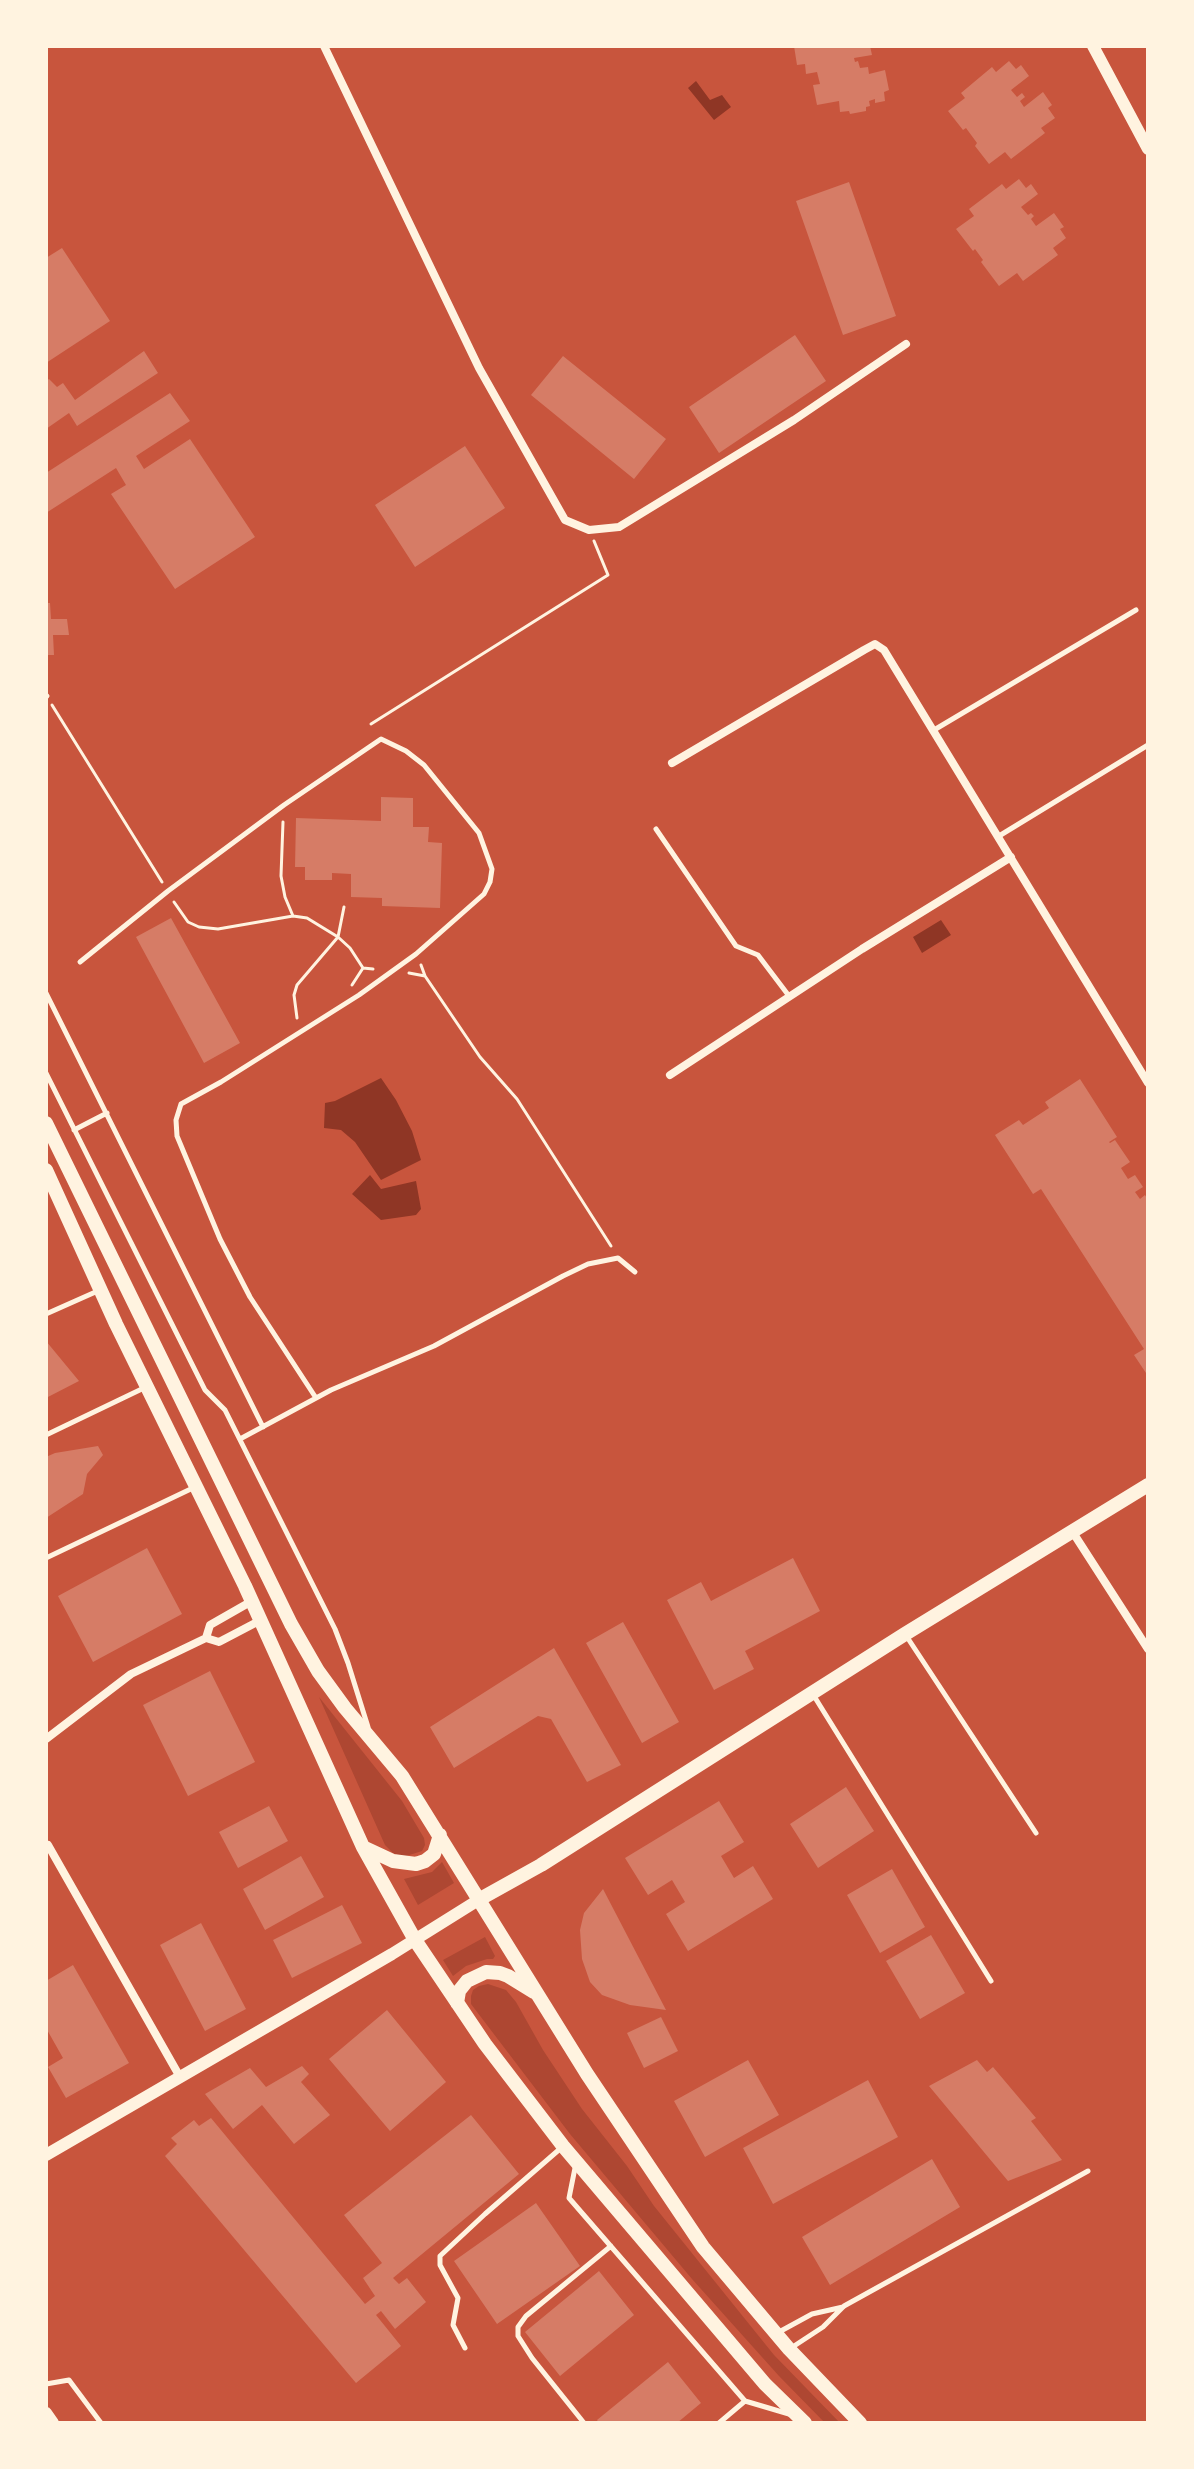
<!DOCTYPE html>
<html>
<head>
<meta charset="utf-8">
<style>
  body { margin:0 }
  #map { position:relative; width:1194px; height:2469px; overflow:hidden; background:#c8553d; font-family:Mulish,sans-serif }
  canvas { display:block }
  .frame { position:absolute; inset:0; border:48px solid #fff3e0; pointer-events:none }
</style>
</head>
<body>
<div id="map">
<canvas width="1194" height="2469"></canvas>
<div class="frame"></div>
</div>
<script>
const ctx = document.querySelector('canvas').getContext('2d');
ctx.lineJoin = 'round';
function paint(path, color) { ctx.fillStyle = color; ctx.fill(path, 'evenodd'); }
const shape = rows => new Path2D(rows.map(r => 'M' + r).join(''));
function stroke(path, color, width, dash) { ctx.strokeStyle = color; ctx.lineWidth = width; ctx.lineCap = dash ? 'butt' : 'round'; ctx.setLineDash(dash || []); ctx.stroke(path); }
paint(shape([
  [319,1697,402,1801,424,1838,425,1845,422,1851,403,1857,393,1853,385,1845],
  [442,1862,454,1883,418,1905,404,1879,432,1872],
  [485,1937,495,1956,493,1959,487,1959,466,1966,453,1976,443,1960],
  [488,1984,506,1990,516,2002,543,2050,582,2109,627,2166,654,2206,774,2355,840,2423,825,2423,779,2376,692,2279,570,2134,471,2004,471,1996,473,1990,479,1986]
]), '#ae4732');
paint(shape([
  [696,81,710,100,722,95,731,107,714,120,688,88],
  [941,920,951,935,922,953,913,937],
  [381,1078,396,1100,412,1131,421,1160,381,1180,355,1142,341,1130,324,1128,325,1103,335,1101],
  [370,1175,381,1189,416,1181,421,1209,416,1215,381,1220,352,1194]
]), '#8f3625');
paint(shape([
  [794,46,870,46,872,55,854,58,855,62,858,61,860,68,868,67,869,74,885,70,889,90,884,92,885,101,875,103,875,99,869,101,870,106,866,107,866,111,850,114,849,111,840,112,839,101,817,105,813,85,820,84,817,72,806,74,805,64,797,65],
  [1009,61,1016,69,1021,65,1029,76,1011,90,1017,97,1022,93,1025,97,1020,101,1024,107,1043,92,1052,105,1048,108,1055,118,1041,128,1045,133,1011,159,1005,152,989,164,975,146,977,143,966,128,963,130,948,111,965,98,961,93,992,67,996,72],
  [1019,179,1026,188,1031,184,1038,194,1021,207,1028,215,1031,213,1034,216,1031,219,1036,226,1054,213,1064,227,1060,229,1066,238,1053,248,1058,255,1023,281,1017,273,999,286,981,262,983,260,975,249,973,251,956,229,974,216,969,209,1002,184,1006,189],
  [849,182,896,316,843,335,796,201],
  [62,248,110,321,46,363,46,258],
  [795,335,826,381,719,453,689,407],
  [144,351,158,373,77,426,69,413,46,429,46,381,49,379,57,387,63,383,75,400],
  [563,356,666,439,634,479,531,395],
  [170,393,190,421,136,456,144,469,190,439,255,537,175,589,111,494,126,485,116,468,46,513,46,473],
  [465,446,505,508,415,567,375,505],
  [46,603,50,603,51,619,67,619,69,635,53,635,54,655,46,655],
  [381,797,413,798,413,827,429,827,428,842,442,843,440,908,382,906,382,898,351,897,351,874,332,873,332,880,305,880,305,867,295,867,296,818,381,821],
  [171,918,240,1043,204,1063,136,937],
  [1080,1079,1117,1137,1109,1142,1110,1143,1115,1140,1130,1162,1121,1168,1128,1179,1135,1175,1143,1187,1135,1192,1140,1199,1145,1195,1148,1200,1148,1376,1134,1355,1144,1349,1041,1189,1033,1194,995,1135,1019,1120,1023,1125,1049,1108,1045,1102],
  [46,1341,79,1381,46,1398],
  [98,1446,103,1455,87,1474,83,1494,46,1518,46,1457,55,1453],
  [147,1548,182,1614,93,1662,58,1596],
  [793,1558,820,1611,745,1651,754,1669,714,1690,667,1600,701,1582,711,1601],
  [623,1622,679,1722,642,1743,586,1643],
  [554,1648,621,1765,587,1782,551,1719,538,1716,454,1768,430,1727],
  [210,1671,255,1762,188,1796,143,1705],
  [846,1787,874,1831,818,1868,790,1824],
  [719,1801,744,1842,721,1856,734,1878,753,1866,773,1899,688,1951,666,1914,685,1902,672,1880,648,1895,625,1858],
  [269,1806,288,1841,238,1868,219,1832],
  [301,1856,324,1897,265,1930,243,1889],
  [892,1869,925,1927,880,1953,847,1895],
  [603,1889,666,2010,630,2005,602,1995,590,1982,582,1959,580,1930,584,1913],
  [342,1905,362,1943,292,1978,273,1940],
  [201,1923,246,2009,205,2031,160,1945],
  [931,1935,965,1993,920,2019,886,1961],
  [73,1965,129,2063,66,2098,48,2067,63,2058,46,2028,46,1981],
  [387,2010,446,2082,390,2131,329,2059],
  [661,2017,678,2051,644,2068,627,2033],
  [748,2060,779,2115,705,2157,674,2101],
  [977,2060,987,2072,993,2067,1036,2118,1031,2121,1062,2160,1008,2181,929,2086],
  [302,2066,309,2074,301,2082,330,2115,294,2144,262,2105,233,2129,205,2094,250,2068,266,2087],
  [868,2080,898,2137,773,2204,743,2148],
  [471,2115,519,2174,393,2278,399,2284,407,2278,426,2302,395,2329,381,2311,376,2315,401,2346,356,2383,165,2156,177,2144,171,2138,194,2120,199,2126,211,2118,365,2304,375,2296,363,2278,382,2263,344,2215],
  [932,2159,960,2207,830,2285,802,2237],
  [536,2203,580,2266,497,2324,454,2261],
  [599,2271,634,2315,560,2376,525,2332],
  [668,2362,701,2403,677,2423,599,2423,597,2420]
]), '#d67c66');
stroke(shape([
  [52,705,162,882],
  [371,724,608,575,594,541],
  [283,822,281,876,285,897,293,916],
  [174,902,188,922,199,927,218,929,293,916,307,918,338,937,350,948,363,968,373,969],
  [421,965,425,976,480,1057,517,1099,611,1246],
  [409,973,425,976],
  [352,985,363,968],
  [297,1018,294,995,297,985,338,937,344,907]
]), '#fff3e0', 3);
stroke(shape([
  [46,697,47,696],
  [934,730,1136,610],
  [656,829,736,946,758,955,789,996],
  [999,836,1148,745],
  [80,962,168,891,284,805,381,739,406,751,424,765,479,833,492,869,490,882,484,894,416,954,359,995,221,1082,181,1104,176,1120,177,1136,220,1239,250,1297,316,1398],
  [46,993,263,1427],
  [46,1073,205,1390,225,1410,335,1629,348,1663,368,1727],
  [74,1130,107,1113],
  [46,1314,100,1290],
  [46,1435,146,1387],
  [240,1439,331,1390,434,1346,563,1276,588,1264,618,1258,635,1272],
  [46,1558,195,1487],
  [907,1637,1036,1833],
  [814,1696,991,1981],
  [575,2168,569,2198,745,2401,789,2414],
  [779,2332,812,2314,843,2307],
  [465,2348,453,2325,458,2298,440,2265,440,2256,485,2214,561,2148],
  [791,2348,823,2327,844,2306,1088,2171],
  [46,2384,69,2380,101,2423],
  [584,2423,532,2358,518,2336,518,2327,526,2316,611,2246],
  [719,2423,745,2401]
]), '#fff3e0', 5);
stroke(shape([
  [324,46,479,368,565,520,589,530,619,527,794,420,906,344],
  [672,763,864,650,875,644,884,650,1148,1083],
  [670,1075,862,949,1011,857],
  [1072,1531,1148,1649],
  [206,1638,219,1642,261,1620],
  [46,1739,131,1674,206,1638,210,1625,252,1601],
  [48,1845,180,2077]
]), '#fff3e0', 8);
stroke(shape([
  [1093,46,1148,149],
  [46,2155,392,1954,480,1899],
  [46,2413,53,2423]
]), '#fff3e0', 12);
stroke(shape([
  [480,1899,541,1865,905,1634,1148,1485]
]), '#fff3e0', 14);
stroke(shape([
  [46,1123,291,1624,318,1671,345,1708,402,1776,587,2074,703,2247,789,2349,860,2423],
  [46,1170,116,1324,245,1586,363,1847,415,1940,485,2044,563,2146,765,2384,805,2423],
  [363,1847,393,1861,416,1864,425,1861,434,1854,440,1835],
  [457,2003,459,1991,467,1981,486,1972,500,1973,508,1976,534,1992]
]), '#fff3e0', 14);
</script>
</body>
</html>
